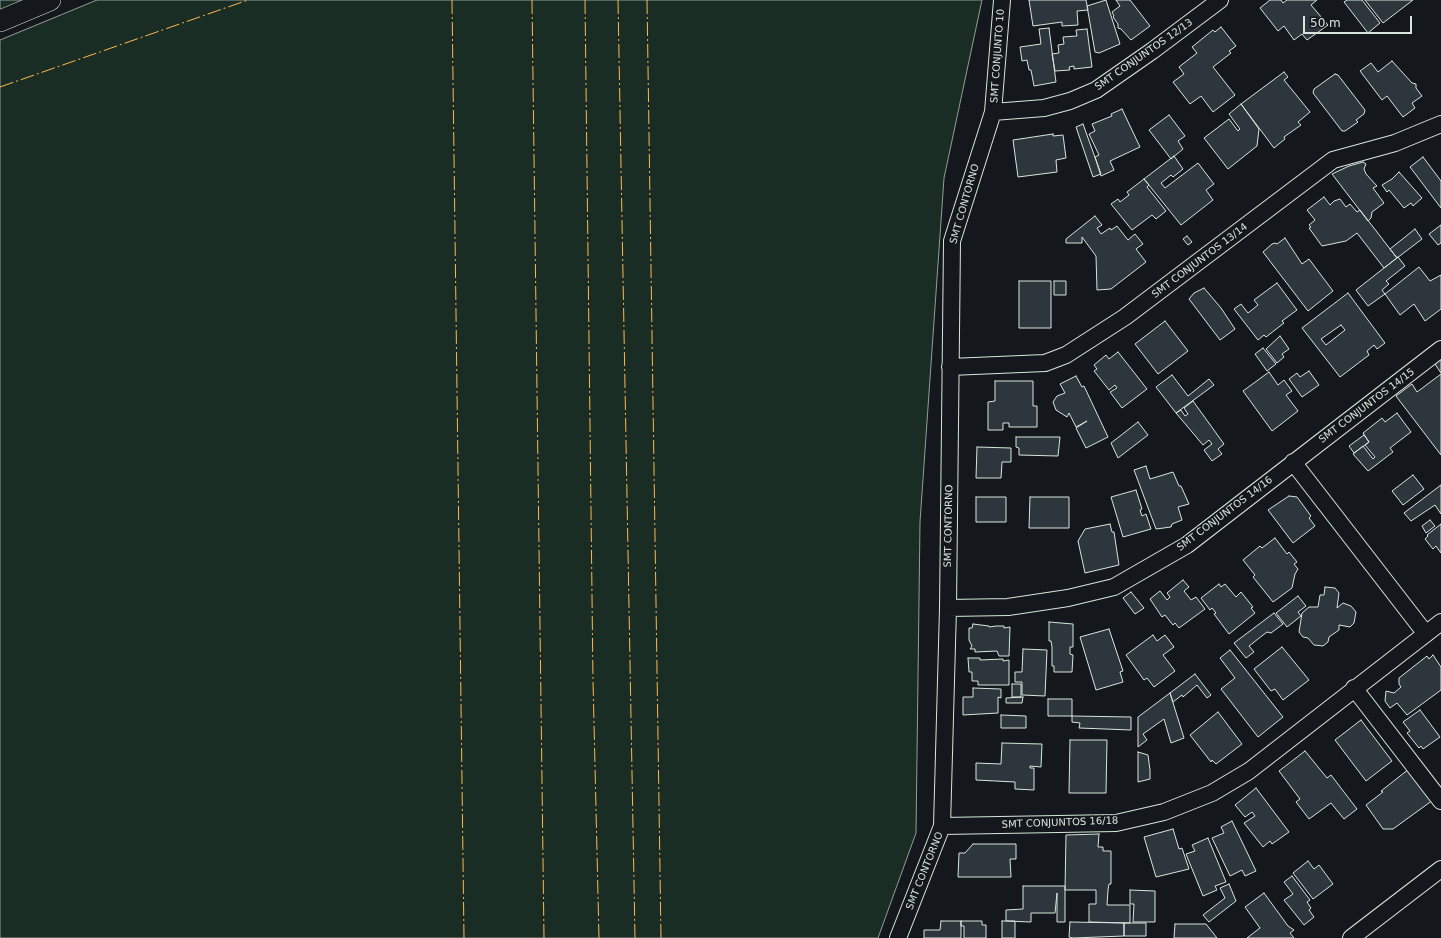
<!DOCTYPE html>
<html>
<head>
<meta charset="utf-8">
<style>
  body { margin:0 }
  #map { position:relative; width:1441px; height:938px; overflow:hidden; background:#14181c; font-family:"DejaVu Sans",sans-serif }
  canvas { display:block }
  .scale { position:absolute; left:1303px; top:16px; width:109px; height:18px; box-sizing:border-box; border:2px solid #d8e6dc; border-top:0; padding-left:5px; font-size:12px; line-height:14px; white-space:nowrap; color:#d8e6dc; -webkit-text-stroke:3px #14181c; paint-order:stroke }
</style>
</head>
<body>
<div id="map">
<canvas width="1441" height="938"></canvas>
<div class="scale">50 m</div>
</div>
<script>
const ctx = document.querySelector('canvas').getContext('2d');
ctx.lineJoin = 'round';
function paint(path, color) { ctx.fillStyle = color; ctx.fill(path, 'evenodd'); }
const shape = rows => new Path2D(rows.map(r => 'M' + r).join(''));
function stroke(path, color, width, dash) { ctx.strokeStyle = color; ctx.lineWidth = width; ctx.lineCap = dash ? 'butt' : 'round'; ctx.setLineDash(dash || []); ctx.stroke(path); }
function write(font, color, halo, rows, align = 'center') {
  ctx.font = font + ' "DejaVu Sans",sans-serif'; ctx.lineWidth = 3; ctx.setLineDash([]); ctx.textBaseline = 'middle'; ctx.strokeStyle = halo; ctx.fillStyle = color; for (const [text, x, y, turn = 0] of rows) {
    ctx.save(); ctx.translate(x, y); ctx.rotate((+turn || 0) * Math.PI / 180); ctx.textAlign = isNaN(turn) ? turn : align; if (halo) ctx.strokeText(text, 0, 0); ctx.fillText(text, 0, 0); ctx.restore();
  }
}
const green = shape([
  [0,0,24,0,0,11,0,0],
  [97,0,982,0,944,178,920,522,916,833,878,938,0,938,0,40,97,0]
]);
paint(green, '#1a2d24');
stroke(green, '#939e99', 1);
const building = shape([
  [1029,0,1086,0,1088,10,1077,11,1078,25,1062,26,1062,22,1033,26,1029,0],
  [1106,0,1120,44,1099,53,1095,52,1087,6,1106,0],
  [1116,0,1130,0,1150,26,1131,40,1121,29,1118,28,1118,24,1113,17,1114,16,1112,12,1120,6,1116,0],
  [1270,0,1281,0,1283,3,1287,0,1317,0,1311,5,1328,25,1307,40,1302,34,1294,40,1284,26,1278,31,1260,8,1270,0],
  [1347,0,1362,0,1380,23,1368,33,1344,2,1347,0],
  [1365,0,1413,0,1383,23,1365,0],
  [1221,27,1236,46,1229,51,1231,53,1213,67,1235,95,1213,112,1201,96,1190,104,1173,82,1184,74,1179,67,1197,53,1192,47,1213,30,1215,32,1221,27],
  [1049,28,1056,82,1034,86,1031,70,1029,70,1027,60,1022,61,1020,47,1041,44,1039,29,1049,28],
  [1087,29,1092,67,1074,69,1074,66,1069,67,1070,70,1055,71,1052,54,1059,53,1058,45,1064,44,1063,37,1077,36,1076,30,1087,29],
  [1392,61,1412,83,1416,84,1416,88,1422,96,1412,103,1415,108,1403,117,1387,96,1382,100,1360,71,1371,63,1378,72,1392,61],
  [1284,72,1288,77,1284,80,1310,112,1298,122,1301,125,1284,137,1285,139,1274,148,1241,104,1284,72],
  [1335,74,1338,75,1365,110,1364,114,1356,120,1358,122,1345,131,1342,131,1313,93,1314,89,1335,74],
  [1241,104,1259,129,1257,146,1228,169,1204,138,1229,119,1238,131,1240,129,1229,114,1241,104],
  [1122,109,1140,147,1110,161,1114,170,1101,176,1095,157,1099,155,1089,134,1095,131,1092,124,1112,116,1111,114,1122,109],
  [1169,115,1185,136,1178,141,1183,149,1171,159,1149,130,1169,115],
  [1083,124,1101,174,1093,177,1076,127,1083,124],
  [1053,134,1053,136,1063,135,1066,158,1056,160,1057,172,1018,177,1013,140,1053,134],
  [1174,156,1183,169,1173,177,1171,175,1161,183,1165,188,1198,163,1214,184,1206,190,1213,200,1181,225,1144,179,1174,156],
  [1423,157,1441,181,1441,208,1410,167,1423,157],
  [1363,162,1366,164,1364,169,1366,174,1377,186,1373,188,1384,203,1372,212,1371,218,1368,221,1332,174,1349,166,1363,162],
  [1399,172,1422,198,1413,206,1411,203,1404,208,1389,190,1387,192,1382,185,1392,179,1399,172],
  [1144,179,1149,185,1147,187,1166,211,1156,219,1152,215,1132,230,1111,204,1118,199,1120,202,1129,195,1127,192,1144,179],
  [1324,197,1330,205,1334,201,1340,199,1346,207,1350,204,1357,212,1360,210,1397,258,1384,268,1357,233,1346,241,1322,246,1309,228,1311,227,1309,225,1315,220,1307,210,1324,197],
  [1095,216,1102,225,1097,228,1101,234,1110,228,1111,230,1117,226,1128,240,1135,234,1143,244,1136,249,1146,262,1111,289,1097,290,1096,256,1082,237,1082,243,1066,243,1066,239,1095,216],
  [1441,225,1441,243,1438,245,1429,234,1441,225],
  [1415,229,1422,239,1397,258,1390,249,1415,229],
  [1187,236,1192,242,1188,245,1183,239,1187,236],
  [1285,238,1302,264,1309,259,1333,291,1308,311,1263,252,1272,244,1275,243,1277,244,1285,238],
  [1398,257,1405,266,1386,281,1389,284,1382,290,1385,294,1419,267,1430,281,1441,275,1441,309,1425,321,1414,304,1400,315,1385,294,1368,306,1356,290,1398,257],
  [1019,281,1051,281,1051,328,1019,328,1019,281],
  [1054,281,1066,281,1066,295,1054,295,1054,281],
  [1277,283,1297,310,1282,321,1284,323,1266,337,1264,335,1258,340,1234,309,1241,304,1248,313,1258,305,1254,300,1277,283],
  [1204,288,1221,308,1235,329,1220,340,1189,299,1194,293,1204,288],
  [1348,293,1385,343,1377,349,1374,345,1367,351,1369,355,1340,377,1302,328,1348,293],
  [1341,325,1345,330,1326,345,1321,339,1341,325],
  [1165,321,1188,351,1158,374,1135,344,1165,321],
  [1280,336,1289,349,1282,354,1284,357,1277,363,1266,349,1280,336],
  [1263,348,1276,364,1267,371,1255,354,1263,348],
  [1118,352,1147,389,1122,408,1110,392,1117,388,1115,385,1109,390,1094,371,1097,369,1094,365,1106,355,1109,359,1118,352],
  [1441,359,1441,373,1435,364,1441,359],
  [1309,371,1319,385,1302,397,1289,379,1297,373,1300,377,1309,371],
  [1269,372,1278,385,1284,380,1292,391,1286,395,1298,411,1272,431,1243,391,1269,372],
  [1441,374,1441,455,1396,396,1412,384,1417,392,1441,374],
  [1172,375,1188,396,1209,379,1214,385,1176,413,1156,387,1172,375],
  [1076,376,1082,387,1084,386,1108,437,1086,448,1076,428,1087,421,1076,427,1069,413,1067,417,1056,410,1053,402,1057,396,1065,393,1060,384,1076,376],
  [995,381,1033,381,1033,406,1037,406,1037,427,1009,427,1009,423,1003,423,1003,430,988,430,988,402,995,401,995,381],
  [1193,401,1224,444,1218,449,1222,454,1212,461,1204,450,1212,444,1209,440,1203,445,1176,413,1181,410,1185,416,1188,414,1184,408,1193,401],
  [1397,413,1411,432,1390,448,1393,452,1368,471,1353,454,1363,446,1373,459,1375,457,1365,445,1369,442,1363,433,1382,418,1385,422,1397,413],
  [1138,422,1148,435,1118,458,1111,443,1138,422],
  [1364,435,1369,442,1354,453,1349,446,1364,435],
  [1016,437,1060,437,1058,456,1019,455,1019,448,1016,447,1016,437],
  [977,447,1011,448,1011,462,1002,462,1001,478,976,478,977,447],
  [1146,466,1150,479,1173,472,1179,486,1181,486,1189,504,1178,507,1182,520,1172,524,1171,527,1156,529,1134,470,1146,466],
  [1413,475,1424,489,1403,505,1392,491,1413,475],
  [1441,485,1441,514,1435,505,1411,521,1404,513,1441,485],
  [1136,490,1142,509,1140,510,1142,516,1146,514,1151,529,1123,537,1111,497,1136,490],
  [1289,496,1297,497,1311,516,1309,518,1315,526,1293,543,1268,510,1289,496],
  [976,497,1006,497,1006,522,976,522,976,497],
  [1030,497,1069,497,1069,528,1029,528,1030,497],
  [1430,520,1435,526,1426,533,1422,526,1430,520],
  [1110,524,1112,532,1114,532,1119,565,1085,573,1078,541,1085,529,1110,524],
  [1441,524,1441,553,1436,546,1433,549,1425,539,1428,536,1427,535,1441,524],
  [1275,538,1287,554,1289,552,1297,562,1294,564,1298,569,1295,574,1292,588,1273,602,1253,577,1255,575,1243,560,1260,546,1262,548,1275,538],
  [1183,580,1189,587,1184,591,1191,600,1196,597,1205,609,1179,628,1175,623,1173,625,1165,615,1162,617,1150,599,1160,591,1167,600,1170,597,1167,593,1183,580],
  [1219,584,1221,587,1225,584,1236,597,1241,592,1253,607,1251,608,1255,613,1229,634,1214,614,1216,613,1212,608,1210,610,1201,598,1219,584],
  [1325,587,1335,588,1339,593,1337,608,1343,603,1351,606,1356,612,1354,623,1350,627,1339,625,1339,630,1329,637,1328,642,1323,646,1314,645,1308,638,1303,637,1299,632,1302,613,1309,607,1318,607,1320,595,1324,595,1325,587],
  [1131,592,1144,608,1135,614,1123,598,1131,592],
  [1298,596,1306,606,1298,612,1301,616,1287,627,1276,613,1298,596],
  [1274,613,1283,624,1271,633,1267,632,1249,646,1254,652,1246,658,1234,643,1274,613],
  [1049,622,1073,624,1073,647,1070,647,1070,654,1073,655,1072,672,1054,672,1054,666,1052,666,1052,647,1051,641,1049,641,1049,622],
  [973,624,989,626,989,627,996,626,1004,626,1004,628,1010,627,1009,656,999,656,997,651,975,652,975,649,970,649,972,646,969,640,969,628,972,628,973,624],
  [1109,629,1123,671,1120,672,1123,682,1096,690,1080,637,1109,629],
  [1153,635,1157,641,1165,635,1174,647,1163,655,1175,671,1154,687,1147,678,1144,680,1126,655,1153,635],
  [1282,647,1309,680,1283,700,1275,689,1271,691,1254,669,1282,647],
  [1023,649,1047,650,1045,696,1022,695,1022,682,1015,682,1015,672,1022,672,1023,649],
  [1230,650,1283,717,1258,737,1221,689,1235,678,1220,658,1230,650],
  [1433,655,1441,667,1441,690,1407,715,1397,703,1390,708,1385,701,1386,691,1394,693,1401,687,1399,684,1399,678,1427,656,1429,659,1433,655],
  [968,658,980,658,980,660,1003,659,1003,661,1009,660,1009,685,978,685,978,681,972,681,972,672,969,672,968,658],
  [1195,674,1211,695,1207,698,1197,685,1183,697,1182,695,1173,702,1170,693,1195,674],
  [1012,684,1021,684,1021,697,1012,697,1012,684],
  [973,688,1001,689,1001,698,998,697,998,713,963,715,963,697,973,697,973,688],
  [1170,693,1184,738,1171,743,1164,719,1143,734,1147,740,1138,747,1138,717,1170,693],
  [1023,697,1022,703,1006,703,1006,698,1023,697],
  [1048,699,1072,699,1072,716,1048,716,1048,699],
  [1420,710,1440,737,1423,749,1421,746,1419,748,1407,733,1410,731,1403,722,1420,710],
  [1218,712,1242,744,1216,764,1212,760,1211,762,1190,735,1218,712],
  [1001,715,1026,716,1026,728,1001,728,1001,715],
  [1072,716,1131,717,1131,730,1079,728,1080,723,1072,722,1072,716],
  [1361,720,1392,761,1366,781,1335,740,1361,720],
  [1070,740,1107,740,1106,793,1069,793,1070,740],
  [1002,743,1042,744,1041,767,1030,766,1030,768,1034,768,1034,790,1015,789,1015,782,976,780,976,763,1001,764,1002,743],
  [1305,751,1327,778,1331,775,1357,809,1344,819,1331,803,1309,819,1296,802,1300,799,1279,771,1305,751],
  [1138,752,1148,755,1150,770,1150,779,1138,782,1138,752],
  [1409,769,1433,800,1393,829,1383,829,1366,805,1383,792,1381,791,1409,769],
  [1256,788,1289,832,1272,844,1270,841,1263,847,1244,823,1255,816,1252,812,1245,817,1235,805,1256,788],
  [1232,821,1256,871,1245,876,1242,870,1230,876,1212,838,1224,833,1221,827,1232,821],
  [1173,829,1179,849,1182,848,1189,869,1156,877,1144,837,1173,829],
  [1099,834,1098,847,1103,847,1103,851,1111,851,1111,884,1109,884,1108,890,1107,905,1130,905,1130,923,1089,922,1089,904,1096,904,1096,890,1065,890,1066,835,1099,834],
  [1208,838,1226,882,1215,886,1217,890,1203,896,1186,854,1195,851,1192,845,1208,838],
  [973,844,1016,844,1016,859,1010,859,1011,877,958,877,959,853,965,853,973,844],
  [1308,861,1314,869,1319,865,1333,884,1313,899,1293,873,1308,861],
  [1292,876,1310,900,1307,902,1311,908,1309,910,1314,917,1304,925,1284,900,1293,894,1284,882,1292,876],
  [1229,884,1236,901,1209,922,1203,915,1225,898,1220,888,1229,884],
  [1023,886,1065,886,1065,922,1057,922,1057,893,1055,913,1031,913,1031,922,1006,921,1006,910,1023,909,1023,886],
  [1130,890,1155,891,1155,922,1133,922,1134,904,1130,904,1130,890],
  [1264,893,1288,926,1294,930,1290,933,1294,938,1247,938,1260,928,1245,907,1264,893],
  [941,921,961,921,961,938,924,938,924,930,940,930,941,921],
  [961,921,982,921,982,925,986,925,986,938,964,938,964,926,961,926,961,921],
  [1002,921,1015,921,1015,938,1002,938,1002,921],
  [1070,922,1124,923,1124,936,1073,938,1069,937,1070,922],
  [1124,923,1146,923,1146,936,1124,936,1124,923],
  [1175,924,1206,924,1217,938,1174,938,1175,924]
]);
paint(building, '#2c363c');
stroke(building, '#d8e6dc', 1);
const minor = shape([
  [993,112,1044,108,1070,101,1096,90,1152,51,1220,0],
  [950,367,1045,363,1066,355,1125,317,1333,160,1395,143,1441,124],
  [1293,462,1426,634],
  [948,608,1008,607,1068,598,1114,587,1187,545,1441,349],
  [1354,688,1441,801],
  [942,826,1116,823,1164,812,1212,793,1249,771,1441,622],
  [898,938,942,826,948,608,952,241,993,112,1002,0],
  [1351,938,1441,869]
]);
const major = shape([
  [0,21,50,0]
]);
stroke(minor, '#d8e6dc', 18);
stroke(major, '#d8e6dc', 22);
stroke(minor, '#14181c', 16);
stroke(major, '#14181c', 21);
stroke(shape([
  [452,0,464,938],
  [532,0,544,938],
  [585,0,593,680,599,938],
  [618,0,635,938],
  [647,0,661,938],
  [0,87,248,0]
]), '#ffb74d', 1, [14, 3, 2, 3]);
write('10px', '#d8e6dc', '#14181c', [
  ["SMT CONJUNTOS 12/13",1144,55,-35],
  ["SMT CONJUNTO 10",998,56,-86],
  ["SMT CONTORNO",965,204,-74],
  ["SMT CONJUNTOS 13/14",1200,261,-37],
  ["SMT CONJUNTOS 14/15",1367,406,-37],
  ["SMT CONJUNTOS 14/16",1225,514,-37],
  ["SMT CONTORNO",949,526,-89],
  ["SMT CONJUNTOS 16/18",1060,823,-2],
  ["SMT CONTORNO",925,871,-68]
]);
</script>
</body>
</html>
